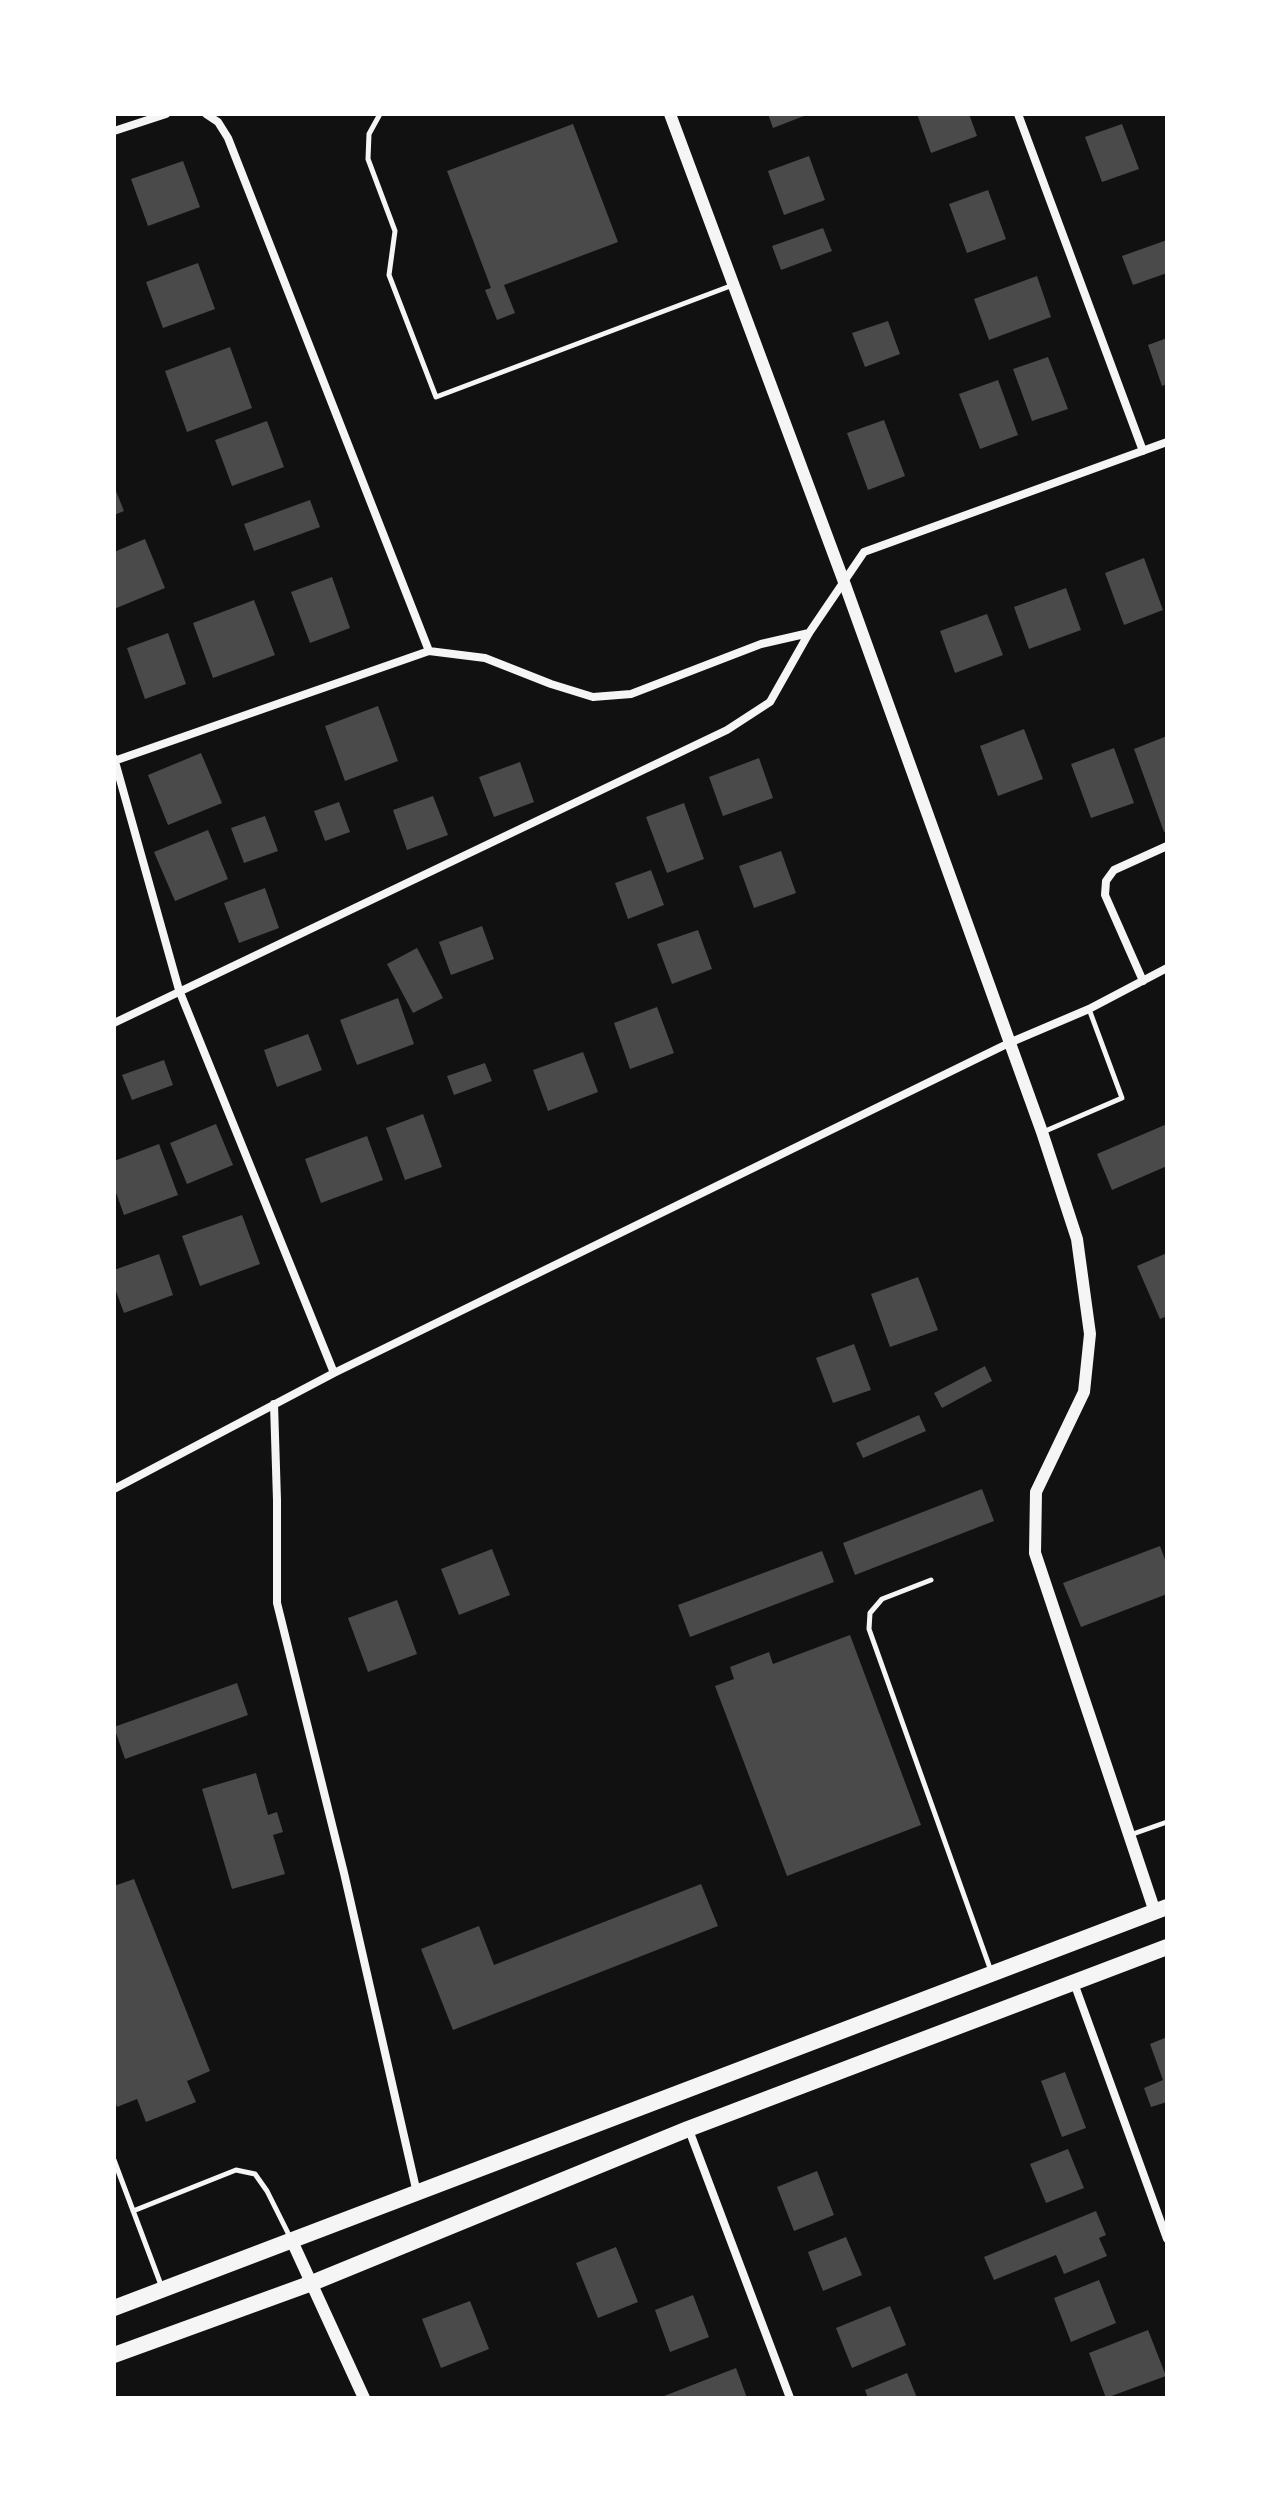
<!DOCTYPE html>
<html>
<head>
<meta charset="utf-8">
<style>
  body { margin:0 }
  #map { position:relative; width:1281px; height:2512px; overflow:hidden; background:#111; font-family:"Fira Sans Condensed",sans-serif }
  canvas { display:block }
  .frame { position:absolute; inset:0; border:116px solid #fff; pointer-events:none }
</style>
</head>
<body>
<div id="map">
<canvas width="1281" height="2512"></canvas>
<div class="frame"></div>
</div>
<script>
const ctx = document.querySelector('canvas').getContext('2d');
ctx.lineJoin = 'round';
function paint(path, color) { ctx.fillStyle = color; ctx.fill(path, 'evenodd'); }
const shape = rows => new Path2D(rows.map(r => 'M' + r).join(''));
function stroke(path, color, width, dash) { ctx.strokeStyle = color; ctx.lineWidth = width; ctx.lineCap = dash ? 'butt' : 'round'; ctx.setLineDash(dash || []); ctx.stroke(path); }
paint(shape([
  [768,114,809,114,773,128],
  [917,114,969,114,977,136,931,153],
  [573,124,618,242,504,285,515,313,497,320,485,290,491,288,447,171],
  [1122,124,1139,169,1102,182,1085,137],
  [809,156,825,200,784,215,768,171],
  [183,161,200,207,148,226,131,179],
  [988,190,1006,239,967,253,949,204],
  [823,228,832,251,781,270,772,246],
  [1167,240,1167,273,1133,285,1122,256],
  [198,263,215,309,163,328,146,282],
  [1037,276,1051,317,989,340,974,299],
  [888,321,900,354,865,367,852,333],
  [1167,338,1167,384,1162,386,1148,345],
  [230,347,252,408,187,432,165,371],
  [1048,357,1068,409,1032,421,1013,369],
  [998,380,1018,435,980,449,959,394],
  [884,420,905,476,868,490,847,433],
  [267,421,284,467,232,486,215,440],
  [114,486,124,511,114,515],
  [310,500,320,527,254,551,244,524],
  [145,539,165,588,114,609,114,552],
  [1144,558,1163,610,1124,625,1105,573],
  [332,577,350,628,310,643,291,592],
  [1066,588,1081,630,1029,649,1014,607],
  [254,600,275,655,213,678,193,623],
  [987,614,1003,655,955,673,940,631],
  [168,633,186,684,145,699,127,648],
  [378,706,398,761,345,781,325,726],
  [1024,729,1043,779,998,796,980,746],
  [1167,736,1167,831,1164,832,1134,749],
  [1114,748,1134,803,1091,818,1071,764],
  [201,753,222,803,168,825,148,775],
  [759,758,773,798,723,816,709,777],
  [520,762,534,802,494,817,479,777],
  [433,796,448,835,407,850,393,810],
  [339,802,350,832,325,841,314,811],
  [684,803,704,859,667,873,646,817],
  [265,816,278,851,244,863,231,828],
  [208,830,228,879,175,901,154,852],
  [781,851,796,893,754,908,739,866],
  [651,870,664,905,628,919,615,883],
  [265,888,279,928,239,943,224,903],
  [482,926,494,959,451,975,439,942],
  [698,930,712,969,672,984,657,944],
  [417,948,443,998,413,1013,387,964],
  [398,998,414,1044,357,1065,340,1020],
  [657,1007,674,1053,630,1069,614,1023],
  [308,1034,322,1070,277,1087,264,1050],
  [583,1052,598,1092,548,1111,533,1070],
  [164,1060,173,1085,132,1100,122,1075],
  [485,1063,492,1081,454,1095,447,1076],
  [423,1114,442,1167,405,1180,386,1128],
  [216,1124,233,1165,187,1184,170,1143],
  [1167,1124,1167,1166,1112,1190,1097,1154],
  [367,1136,383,1180,321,1203,305,1159],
  [159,1144,178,1195,124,1215,114,1187,114,1161],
  [242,1215,260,1264,200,1286,182,1236],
  [1167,1253,1167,1316,1160,1319,1137,1266],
  [159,1254,173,1295,124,1313,114,1286,114,1270],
  [918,1277,938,1330,890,1347,871,1294],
  [854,1344,871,1390,833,1403,816,1358],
  [985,1366,992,1381,942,1408,934,1393],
  [919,1415,926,1431,863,1458,856,1443],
  [982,1489,994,1521,855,1575,843,1543],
  [1160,1546,1167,1565,1167,1594,1081,1627,1063,1583],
  [492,1549,510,1595,459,1615,441,1569],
  [822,1551,834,1582,690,1637,678,1605],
  [397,1600,417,1654,368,1672,348,1618],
  [850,1635,921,1825,787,1876,715,1686,734,1679,730,1667,769,1652,773,1664],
  [237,1683,248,1715,125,1759,114,1727],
  [256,1773,268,1815,277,1812,283,1832,273,1835,285,1874,232,1889,202,1789],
  [134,1879,210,2071,187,2081,196,2102,146,2122,137,2099,117,2107,114,2098,114,1886],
  [701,1884,718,1926,453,2030,421,1949,479,1926,494,1965],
  [1167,2037,1167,2102,1151,2107,1144,2088,1163,2080,1150,2044],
  [1065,2072,1086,2128,1062,2137,1041,2081],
  [1068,2149,1084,2188,1046,2203,1030,2164],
  [817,2171,834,2215,794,2231,777,2187],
  [1096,2211,1106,2235,1099,2238,1107,2256,1064,2274,1056,2255,994,2280,984,2257],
  [846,2237,862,2275,823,2291,808,2252],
  [616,2247,638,2302,598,2318,576,2263],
  [1099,2280,1116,2323,1071,2342,1054,2298],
  [693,2295,709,2337,670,2352,655,2310],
  [470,2301,489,2349,441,2368,422,2319],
  [890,2306,906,2345,852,2368,836,2328],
  [1148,2330,1166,2376,1106,2398,1089,2353],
  [736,2368,747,2398,659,2398],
  [907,2373,917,2398,868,2398,865,2390]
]), '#4a4a4a');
stroke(shape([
  [380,114,369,134,368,159,395,231,389,275,436,397,733,285],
  [1043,1132,1122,1098,1089,1009],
  [931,1580,882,1599,870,1613,869,1629,991,1971],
  [1130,1835,1167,1822],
  [114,2160,161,2285],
  [133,2211,236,2170,255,2174,267,2191,290,2237]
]), '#f5f5f5', 5);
stroke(shape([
  [206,114,218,122,228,138,429,651],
  [1018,114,1143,451],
  [114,131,166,114],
  [114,758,179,990,334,1373],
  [114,761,429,651,485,658,551,684,593,697,631,694,761,644,809,633],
  [1143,981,1105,895,1106,881,1114,870,1167,846],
  [114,1023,727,730,770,702,809,633,864,552,1167,442],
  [274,1404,277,1500,277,1603,344,1873,417,2193],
  [114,1489,334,1373,1009,1043,1089,1009,1167,968],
  [1074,1983,1167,2239],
  [689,2130,790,2398]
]), '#f5f5f5', 8);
stroke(shape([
  [670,114,844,582,1042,1132,1077,1239,1090,1334,1084,1392,1036,1492,1035,1553,1155,1912],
  [292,2241,364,2398]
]), '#f5f5f5', 12);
stroke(shape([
  [114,2308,1167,1907],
  [114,2355,312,2283,688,2129,1167,1947]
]), '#f5f5f5', 16);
</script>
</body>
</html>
